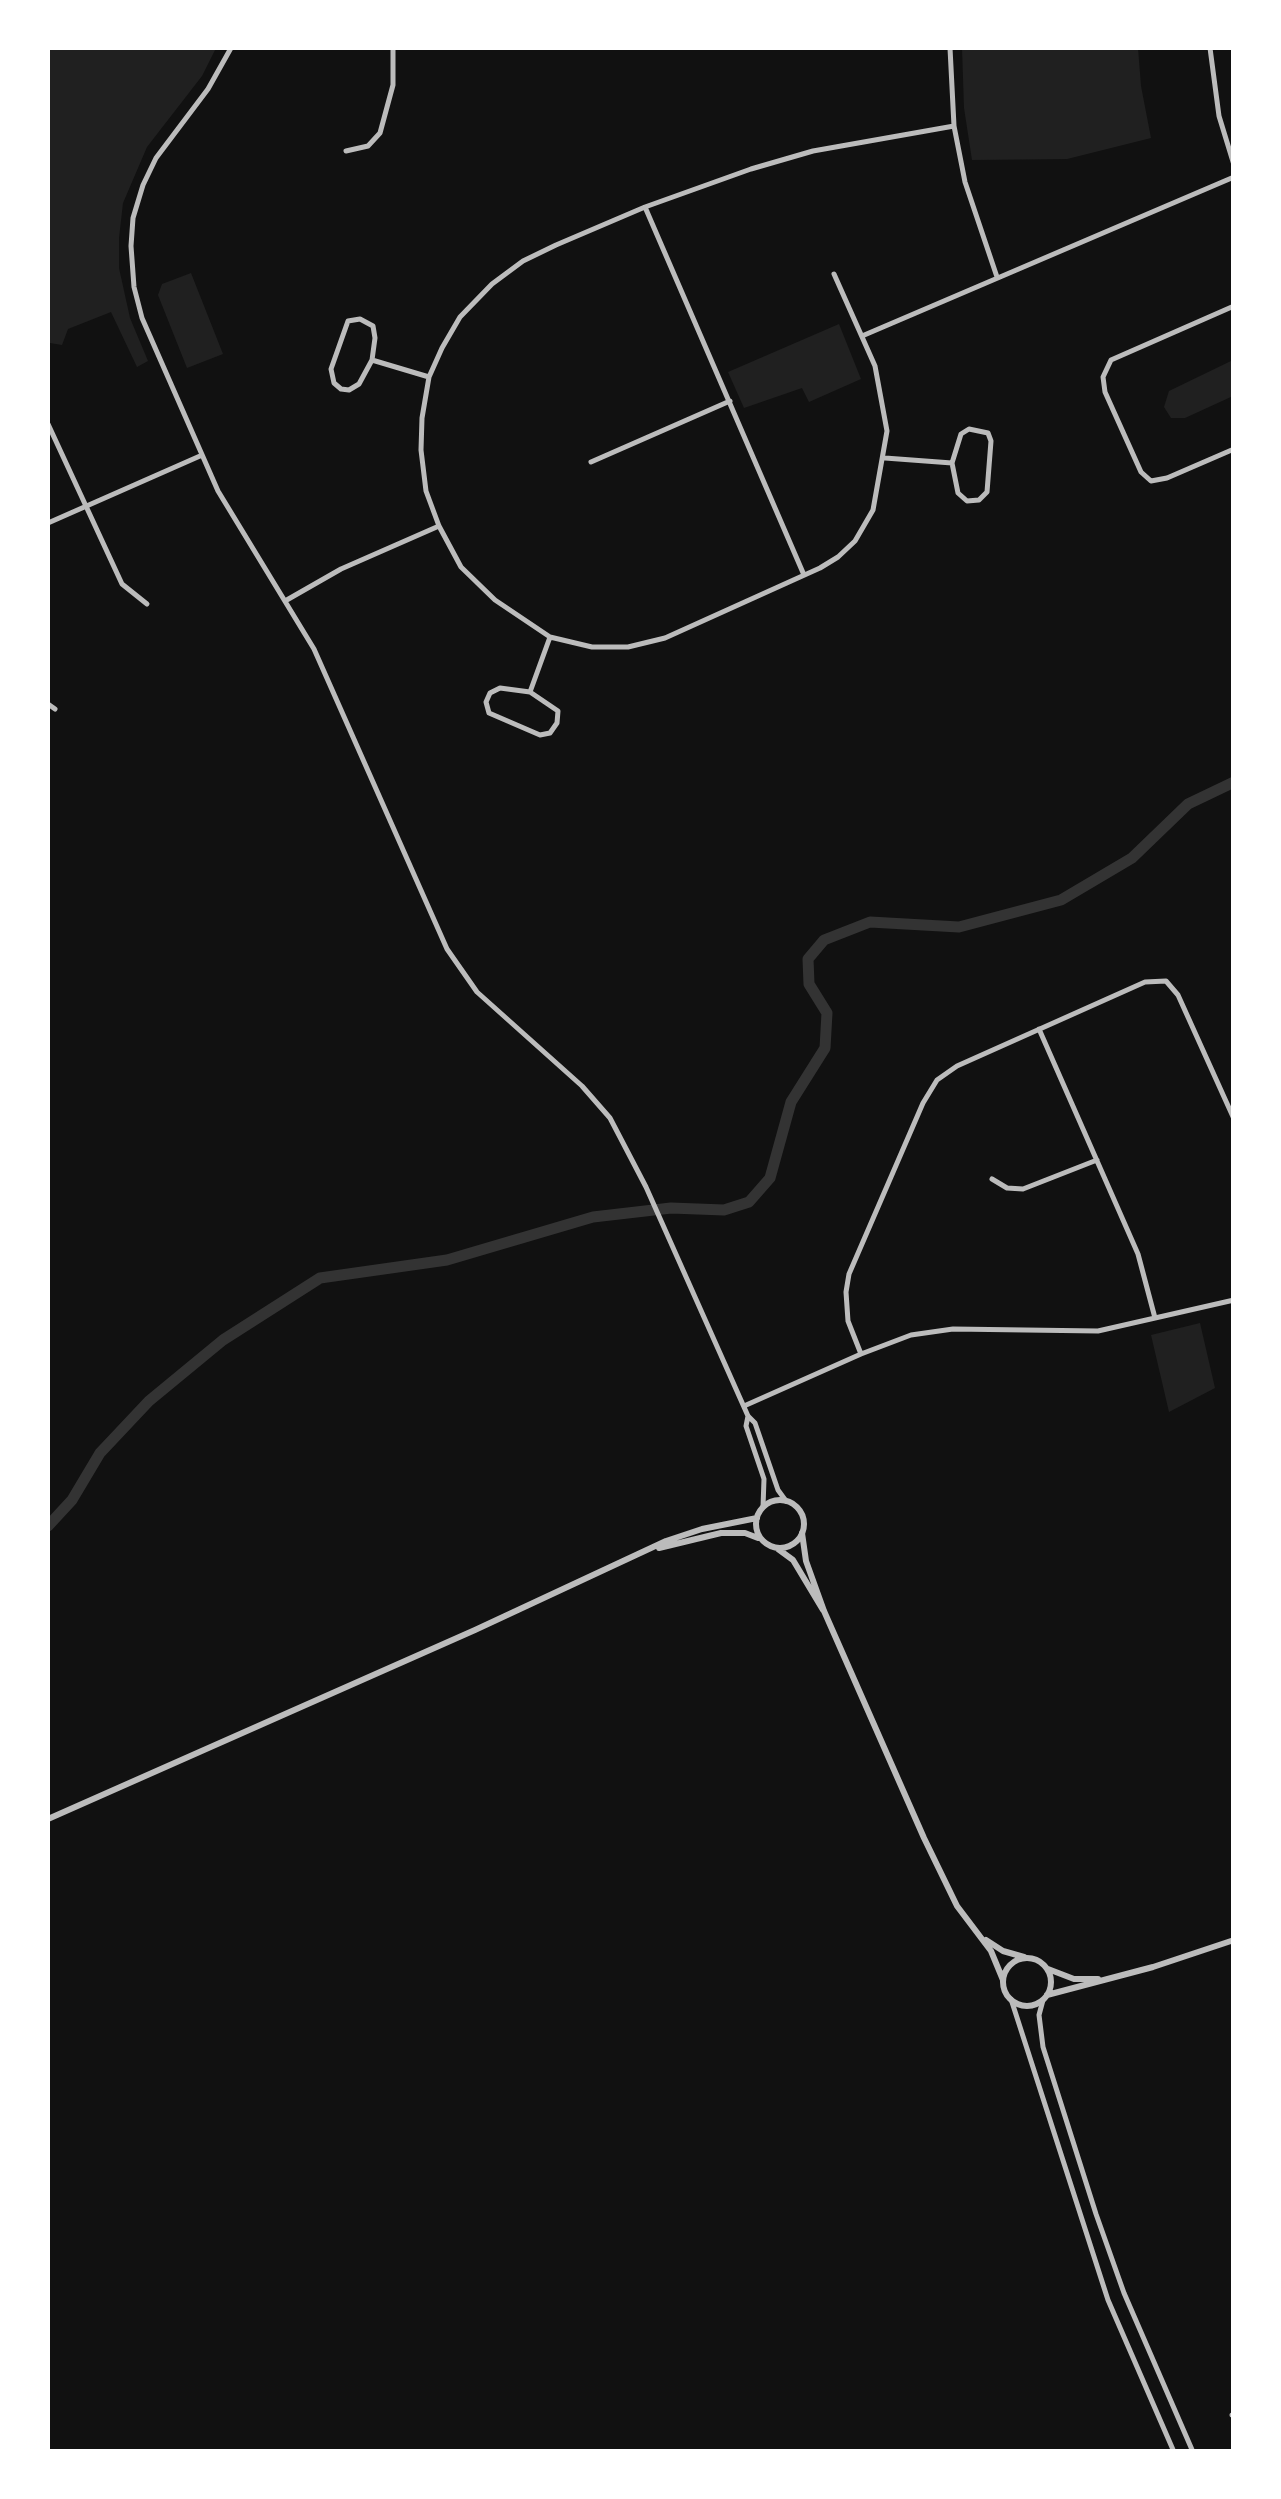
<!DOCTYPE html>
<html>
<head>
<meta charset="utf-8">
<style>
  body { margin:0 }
  #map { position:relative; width:1281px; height:2499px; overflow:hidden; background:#111; font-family:Arial,sans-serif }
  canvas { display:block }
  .frame { position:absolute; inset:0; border:50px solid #fff; pointer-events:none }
</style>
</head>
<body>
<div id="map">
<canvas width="1281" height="2499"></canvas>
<div class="frame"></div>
</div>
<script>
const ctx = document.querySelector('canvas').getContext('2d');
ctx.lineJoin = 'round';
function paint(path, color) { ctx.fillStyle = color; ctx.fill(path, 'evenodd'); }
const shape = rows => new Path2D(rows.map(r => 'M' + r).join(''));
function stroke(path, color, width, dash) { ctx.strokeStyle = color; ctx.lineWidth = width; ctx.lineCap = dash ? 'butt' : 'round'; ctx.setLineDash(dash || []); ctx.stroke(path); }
paint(shape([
  [48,48,216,48,202,76,147,147,123,203,119,238,119,268,130,318,148,361,137,367,111,312,68,329,62,345,50,343],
  [962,48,1138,48,1141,86,1151,138,1067,159,972,160,964,108],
  [191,273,223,354,187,368,158,295,162,284],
  [839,324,861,379,809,402,802,388,744,408,728,372],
  [1233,360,1233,396,1185,418,1171,418,1164,407,1169,391],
  [1200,1323,1215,1388,1169,1412,1151,1335]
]), '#202020');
stroke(shape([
  [48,1526,72,1500,100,1453,149,1401,223,1340,320,1278,447,1260,593,1217,671,1208,724,1210,749,1202,770,1178,791,1102,825,1048,827,1013,809,984,808,959,824,940,870,922,959,927,1061,900,1132,858,1188,804,1234,782]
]), '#333', 11);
stroke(shape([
  [231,48,208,89,156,158,143,185,133,218,131,246,134,287,142,318,218,491,314,649,447,949,477,992,582,1086,610,1118,646,1187,748,1416,755,1423,778,1490,786,1501],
  [950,48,954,126,965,182,997,277],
  [1210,48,1219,116,1234,165],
  [346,151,368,146,380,133,393,85,393,48],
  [645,207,804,575],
  [834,274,875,366,887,431,873,510,855,541,838,557,820,568,665,638,628,647,592,647,550,637,495,600,461,567,439,526,426,491,421,450,422,418,429,377,442,348,460,317,492,284,523,261,556,245,645,207,751,169,813,151,954,126],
  [1234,306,1111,360,1103,377,1105,392,1141,472,1151,481,1167,478,1234,449],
  [862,336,1234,177],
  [372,360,359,384,349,390,341,389,334,383,331,369,348,321,360,319,373,326,375,338,372,360,429,377],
  [48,424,122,584,147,604],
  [885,458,952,463,958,493,967,501,979,500,987,492,991,441,988,433,969,429,961,434,952,463],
  [591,462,730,401],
  [48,523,200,456],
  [285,601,341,569,439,526],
  [530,692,558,711,557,723,550,733,540,735,489,713,486,702,490,693,500,688,530,692,550,637],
  [48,704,55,709],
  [1039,1029,1138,1254,1155,1318],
  [992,1179,1007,1188,1023,1189,1097,1160],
  [861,1354,848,1321,846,1292,849,1274,923,1103,937,1080,957,1066,1145,982,1166,981,1178,995,1234,1119],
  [744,1406,861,1354,911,1335,953,1329,1098,1331,1234,1300],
  [748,1416,746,1426,764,1479,763,1507],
  [1011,1999,1108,2300,1174,2452],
  [1043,2000,1039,2015,1043,2047,1096,2214,1124,2293,1193,2452],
  [1232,2415,1234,2415]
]), '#bcbcbc', 5);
stroke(shape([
  '756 1524a24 24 0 1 1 48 0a24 24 0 1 1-48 0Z',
  [802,1533,806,1561,824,1611,924,1838,957,1906,991,1951,1003,1980],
  [659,1548,721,1533,745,1533,758,1538],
  [778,1549,793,1560,823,1610],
  [48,1819,475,1630,666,1541,702,1529,757,1518],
  [986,1940,1003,1951,1024,1957],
  '1003 1982a24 24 0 1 1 48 0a24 24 0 1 1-48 0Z',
  [1048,1969,1074,1979,1098,1979],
  [1047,1995,1153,1967,1234,1940]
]), '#bcbcbc', 6);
</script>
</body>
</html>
